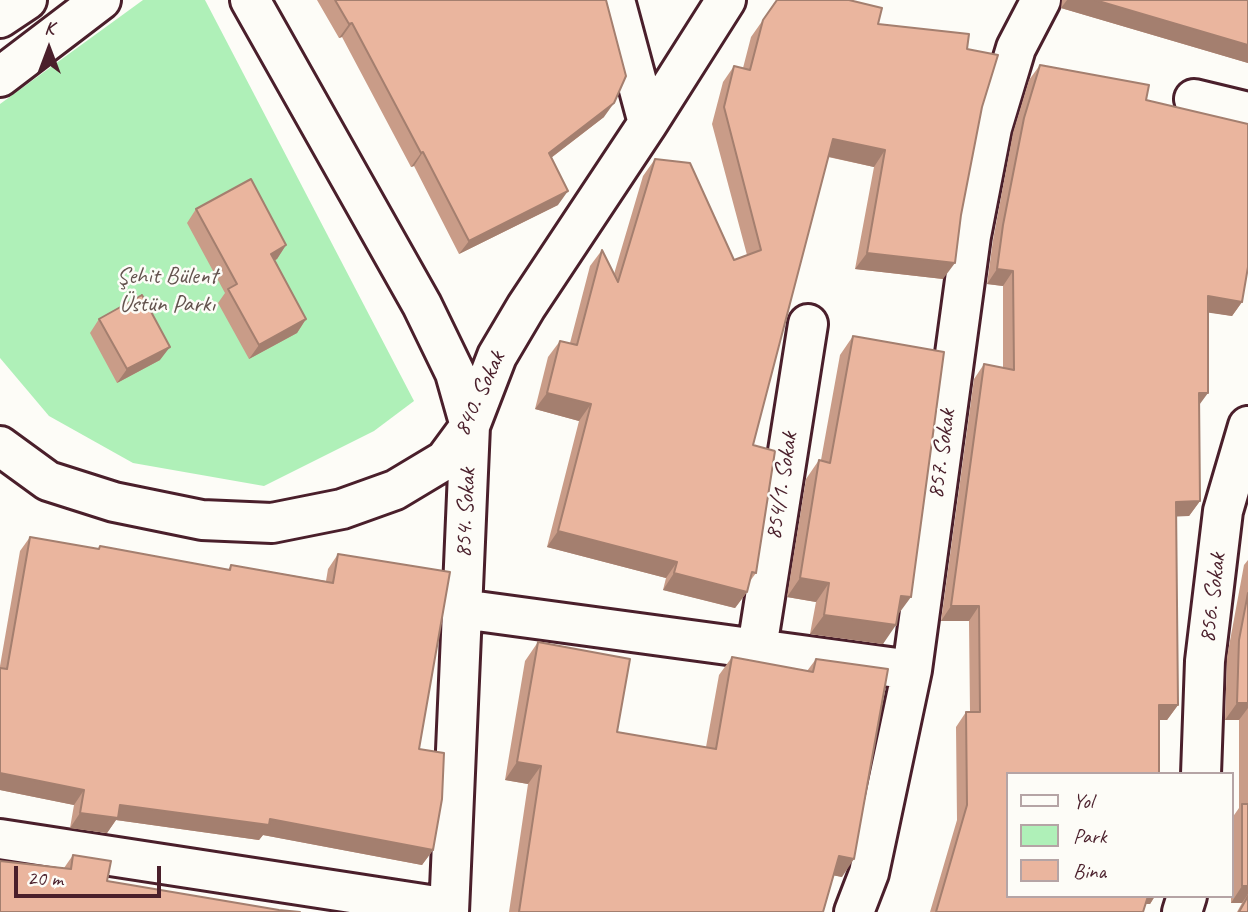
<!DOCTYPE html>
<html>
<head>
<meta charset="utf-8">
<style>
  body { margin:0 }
  #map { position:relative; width:1248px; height:912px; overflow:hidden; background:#fdfcf7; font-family:Caveat,sans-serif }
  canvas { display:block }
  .legend { position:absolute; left:1006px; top:772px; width:228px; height:126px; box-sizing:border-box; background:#fdfcf7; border:2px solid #b5a4a5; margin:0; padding:9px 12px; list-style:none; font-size:21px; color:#4a1f2b }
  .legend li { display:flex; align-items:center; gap:14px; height:35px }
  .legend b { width:35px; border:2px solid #b5a4a5 }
  .north { position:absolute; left:14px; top:14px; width:70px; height:70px; -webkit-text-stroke:5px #fdfcf7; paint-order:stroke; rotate:0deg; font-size:19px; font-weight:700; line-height:28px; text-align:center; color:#4a1f2b }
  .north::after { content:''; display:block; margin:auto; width:24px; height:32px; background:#4a1f2b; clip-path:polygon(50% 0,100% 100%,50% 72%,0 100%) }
  .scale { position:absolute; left:14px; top:866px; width:147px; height:32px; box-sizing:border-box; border:4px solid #4a1f2b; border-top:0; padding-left:9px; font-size:21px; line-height:24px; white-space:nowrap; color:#4a1f2b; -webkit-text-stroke:5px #fdfcf7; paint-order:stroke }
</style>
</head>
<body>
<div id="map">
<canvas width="1248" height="912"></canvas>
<ul class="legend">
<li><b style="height:9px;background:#fdfcf7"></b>Yol</li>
<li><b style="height:19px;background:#aff0b8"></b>Park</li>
<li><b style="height:19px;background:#eab59e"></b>Bina</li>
</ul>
<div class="north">K</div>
<div class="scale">20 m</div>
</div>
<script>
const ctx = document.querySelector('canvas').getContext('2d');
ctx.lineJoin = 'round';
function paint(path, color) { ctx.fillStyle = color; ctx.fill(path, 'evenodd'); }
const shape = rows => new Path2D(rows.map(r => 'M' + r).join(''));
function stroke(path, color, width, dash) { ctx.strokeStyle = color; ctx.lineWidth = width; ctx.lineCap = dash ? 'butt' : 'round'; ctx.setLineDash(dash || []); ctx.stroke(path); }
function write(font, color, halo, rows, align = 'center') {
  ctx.font = font + ' Caveat,sans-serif'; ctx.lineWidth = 5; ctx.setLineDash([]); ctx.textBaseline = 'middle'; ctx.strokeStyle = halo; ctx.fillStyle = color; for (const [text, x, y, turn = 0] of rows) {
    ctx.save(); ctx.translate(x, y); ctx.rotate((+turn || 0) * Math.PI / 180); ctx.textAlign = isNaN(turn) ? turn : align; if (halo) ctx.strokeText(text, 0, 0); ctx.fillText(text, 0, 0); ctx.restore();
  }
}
paint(shape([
  [143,0,205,0,414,401,374,431,264,486,133,463,49,416,0,358,0,104]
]), '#aff0b8');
const minor = shape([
  [250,0,422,305,455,373,470,426,449,912],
  [615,0,648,123],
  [0,18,27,0],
  [0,77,101,0],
  [1194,99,1248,112],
  [0,446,48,481,114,502,202,520,272,523,342,509,395,490,445,460,470,426,497,356,526,307,648,123,726,0],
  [462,609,912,670],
  [757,648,808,324],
  [1201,774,1205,661,1223,511,1248,426],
  [0,839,449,908],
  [854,912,869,873,912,670,971,236,992,128,1016,48,1041,0],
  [1182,912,1187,896]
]);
stroke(minor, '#4a1f2b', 44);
stroke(minor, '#fdfcf7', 38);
paint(shape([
  [317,0,606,0,604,117,551,158,558,205,459,254,414,166,411,167,342,37,339,38],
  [777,0,878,24,967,49,982,107,943,279,855,269,874,167,828,157,753,445,756,573,750,581,747,592,735,608,663,590,666,578,547,547,579,421,535,409,548,357,560,341,570,343,590,266,602,250,614,274,643,176,655,159,734,260,747,255,712,124,723,82,734,66,743,68,751,37],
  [1062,0,1248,0,1248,63,1061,8],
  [1040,65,1146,100,1242,302,1232,316,1208,312,1199,405,1200,501,1189,516,1176,516,1178,705,1167,720,1159,720,1008,896,1155,896,1150,904,1145,904,1143,912,930,912,957,820,956,727,966,712,970,712,969,621,941,621,974,379,984,364,1003,368,1003,286,987,284,993,240,1013,133,1029,80],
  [196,209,286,245,277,259,275,260,306,319,297,333,249,359,218,303,225,293,187,223],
  [99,319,160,360,117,383,90,333],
  [853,336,897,616,883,644,810,634,816,602,787,597,806,479,819,460,821,460,840,355],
  [30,537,99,549,100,546,228,570,231,565,326,581,328,569,338,554,419,749,433,850,422,865,263,835,259,840,116,820,107,833,70,828,74,805,0,790,0,666,20,551],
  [1248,560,1248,912,1237,912,1242,903,1231,903,1231,896,1232,896,1232,818,1239,808,1239,720,1225,720,1227,657,1244,565],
  [538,642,617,732,706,747,719,675,732,657,807,671,816,659,842,877,833,875,823,912,509,912,528,784,505,780,525,661],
  [73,855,107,881,279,910,0,912,64,868]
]), '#c99c88');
paint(shape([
  [1067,0,1095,0,1248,45,1248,63,1061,8],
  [352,23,342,37,339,38,349,24],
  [614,103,604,117,539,167,549,153],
  [833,139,885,150,874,167,821,155],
  [423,152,414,166,411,167,421,153],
  [568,191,558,205,459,254,469,241],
  [286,245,277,259,261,268,271,254],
  [867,253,955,263,943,279,855,269],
  [997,269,1013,271,1003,286,987,284],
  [1208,296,1242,302,1232,316,1197,311],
  [306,319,297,333,249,359,259,345],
  [170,347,160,360,117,383,127,369],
  [547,393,591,404,579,421,535,409],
  [1199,393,1208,393,1197,408],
  [1200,501,1189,516,1166,517,1176,502],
  [558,531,677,562,666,578,547,547],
  [674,573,747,592,735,608,663,590],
  [800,578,829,583,816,602,787,597],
  [901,596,911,597,897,616],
  [951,606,979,606,969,621,941,621],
  [824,615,896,625,883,644,810,634],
  [1237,703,1248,703,1248,708,1239,720,1225,720],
  [1159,705,1178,705,1167,720,1148,720],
  [517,762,541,766,528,784,505,780],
  [0,773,84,790,74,805,0,790],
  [120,805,270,819,433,850,422,865,263,835,259,840,116,820,107,833,70,828,80,813],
  [839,856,854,859,842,877,826,874],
  [1242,886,1248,886,1248,894,1242,903,1231,903],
  [1145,896,1155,896,1150,904,1139,904]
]), '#a47f6f');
const building = shape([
  [335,0,606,0,626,76,614,103,549,153,568,191,469,241,423,152,421,153,352,23,349,24,335,0],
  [777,0,849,0,882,8,878,24,969,34,967,49,998,55,982,107,961,215,955,263,867,253,885,150,833,139,753,445,775,451,756,573,752,572,747,592,674,573,677,562,558,531,591,404,547,393,560,341,577,345,602,250,618,282,655,159,690,163,734,260,761,250,724,107,734,66,750,70,763,20,777,0],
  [1095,0,1248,0,1248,45,1095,0],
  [1040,65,1149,85,1146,100,1248,124,1248,267,1242,302,1208,296,1208,393,1199,393,1200,501,1176,502,1178,705,1159,705,1159,774,1008,774,1008,896,1148,896,1143,912,936,912,967,805,966,712,980,712,979,606,951,606,984,364,1014,370,1013,271,997,269,1003,225,1024,118,1040,65],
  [251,179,286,245,271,254,306,319,259,345,228,289,237,284,196,209,251,179],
  [142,295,170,347,127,369,99,319,142,295],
  [853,336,944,352,911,597,901,596,896,625,824,615,829,583,800,578,819,460,830,463,853,336],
  [30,537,99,549,100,546,230,570,231,565,333,583,338,554,450,572,419,749,444,753,442,799,433,850,270,819,269,825,120,805,118,818,80,813,84,790,0,773,0,668,7,669,30,537],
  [1248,593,1248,703,1237,703,1239,640,1248,593],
  [538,642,630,659,617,732,716,749,732,657,813,672,816,659,888,669,854,859,839,856,823,912,519,912,541,766,517,762,538,642],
  [1242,804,1248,804,1248,886,1242,886,1242,804],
  [73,855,111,861,107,881,279,910,300,912,0,912,0,861,71,869,73,855],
  [1248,896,1248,912,1239,912,1248,896]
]);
paint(building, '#eab59e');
stroke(building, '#a47f6f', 2);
write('24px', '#63534e', '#fdfcf7', [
  ["Şehit Bülent",167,277],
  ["Üstün Parkı",167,305]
]);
write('24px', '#4a1f2b', '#fdfcf7', [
  ["840. Sokak",480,394,-65],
  ["857. Sokak",942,454,-82],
  ["854/1. Sokak",782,486,-81],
  ["854. Sokak",466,513,-87],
  ["856. Sokak",1213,598,-83]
]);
</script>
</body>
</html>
